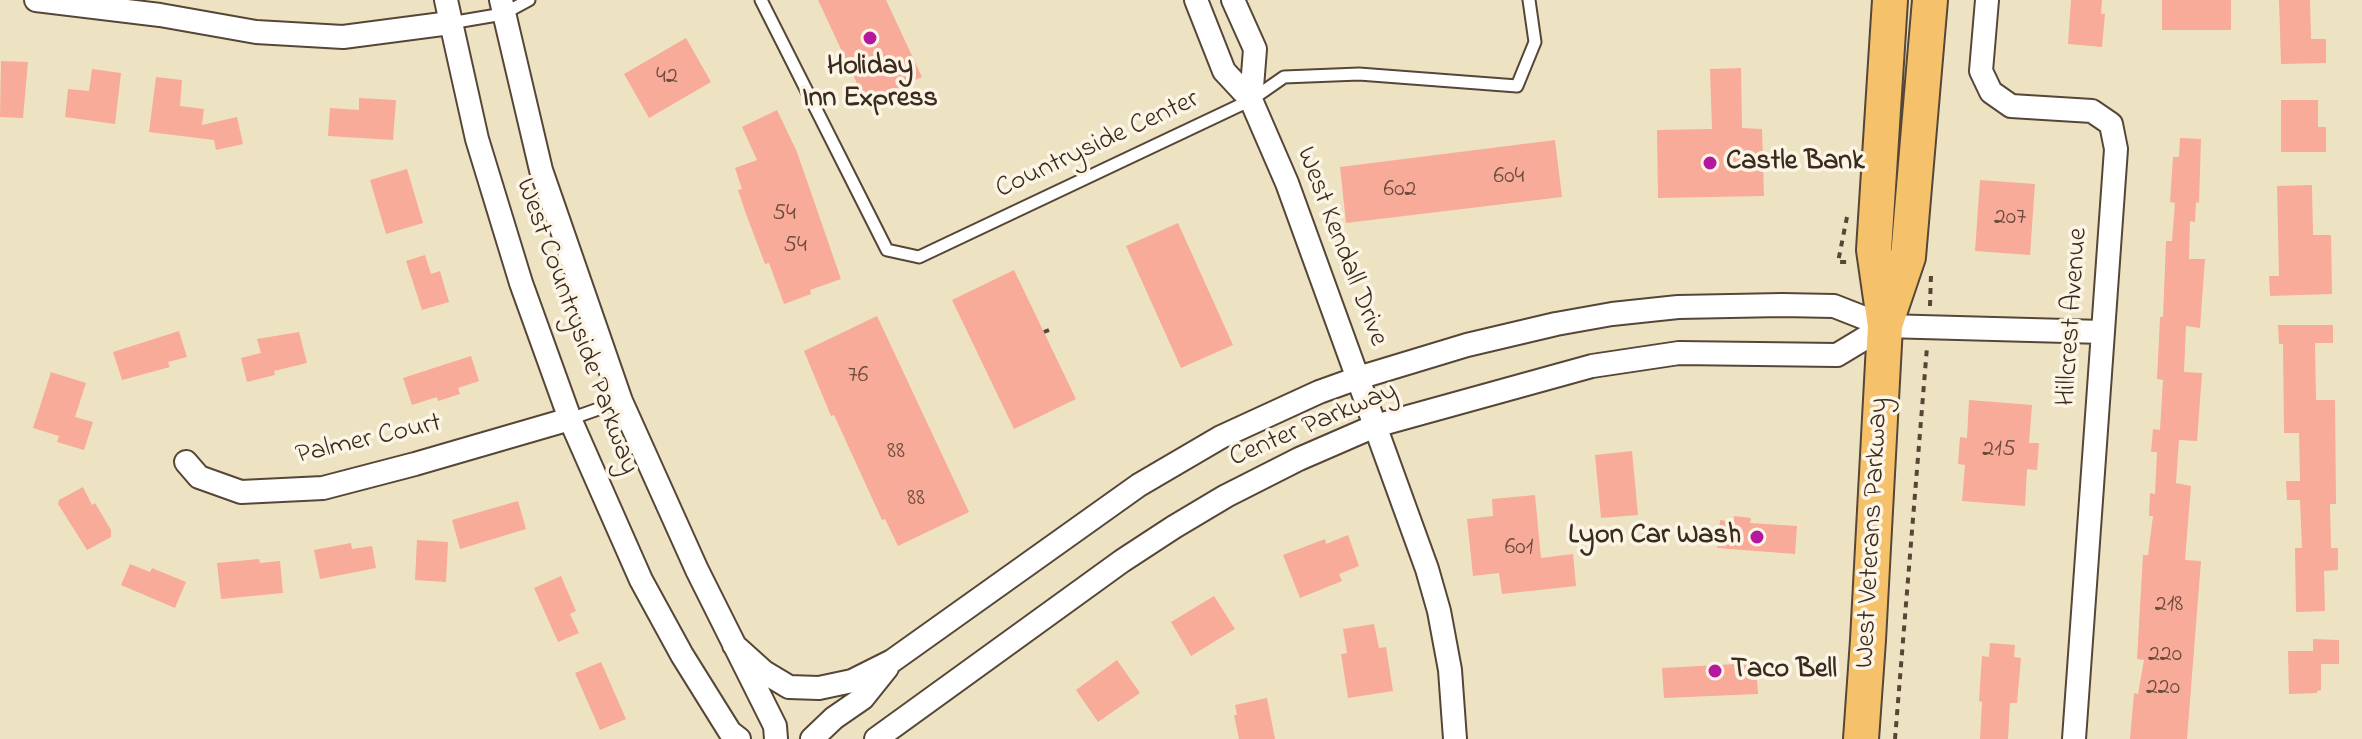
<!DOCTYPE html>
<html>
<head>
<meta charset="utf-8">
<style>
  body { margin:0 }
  canvas { display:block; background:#ede3c3 }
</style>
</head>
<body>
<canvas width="2362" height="739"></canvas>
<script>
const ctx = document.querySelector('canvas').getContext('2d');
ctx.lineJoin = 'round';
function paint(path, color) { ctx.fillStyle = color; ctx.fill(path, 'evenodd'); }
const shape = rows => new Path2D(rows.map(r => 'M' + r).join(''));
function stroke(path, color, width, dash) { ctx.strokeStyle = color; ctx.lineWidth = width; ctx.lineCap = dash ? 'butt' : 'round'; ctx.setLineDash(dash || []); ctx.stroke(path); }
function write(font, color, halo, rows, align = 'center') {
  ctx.font = font + ' "Indie Flower",sans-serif'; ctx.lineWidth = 7; ctx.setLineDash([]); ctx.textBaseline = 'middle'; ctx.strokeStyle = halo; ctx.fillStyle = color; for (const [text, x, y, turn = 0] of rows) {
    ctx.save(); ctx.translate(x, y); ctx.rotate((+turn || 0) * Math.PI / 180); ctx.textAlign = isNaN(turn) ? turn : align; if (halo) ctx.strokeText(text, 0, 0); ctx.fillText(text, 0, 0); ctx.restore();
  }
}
paint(shape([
  [818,0,886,0,922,77,866,103],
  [2071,0,2102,0,2101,14,2105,14,2102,47,2068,44],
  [2162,0,2231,0,2231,30,2162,30],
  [2279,0,2310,0,2311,39,2326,39,2326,63,2281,64],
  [686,38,711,82,649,118,624,74],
  [1,61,28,62,23,118,0,117],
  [1741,68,1742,128,1762,129,1764,196,1658,198,1657,130,1712,129,1710,69],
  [92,69,121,73,115,124,65,117,68,89,89,91],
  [156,77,182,80,180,106,204,109,202,125,237,117,243,144,216,150,214,140,149,132],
  [359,98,396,100,393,140,328,136,330,108,359,110],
  [2281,100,2318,100,2318,127,2326,127,2326,152,2281,152],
  [777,110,797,152,841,279,810,290,811,294,784,304,769,263,765,264,746,214,738,190,742,189,735,168,757,160,742,127],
  [2180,138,2201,139,2199,203,2196,202,2195,222,2190,221,2189,259,2205,259,2200,328,2186,326,2184,372,2202,373,2197,441,2179,440,2176,483,2191,486,2185,560,2201,561,2187,739,2130,739,2134,693,2138,694,2144,660,2137,659,2143,555,2148,555,2153,516,2149,516,2150,493,2155,494,2157,452,2151,452,2153,429,2160,430,2163,380,2157,379,2159,340,2160,317,2163,317,2166,241,2172,241,2175,203,2170,202,2173,157,2179,157],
  [1555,140,1562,197,1346,223,1340,167],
  [407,169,423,223,386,234,370,180],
  [1980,180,2035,184,2030,255,1975,251],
  [2312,185,2313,235,2331,235,2332,294,2270,296,2269,276,2279,276,2277,186],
  [1178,223,1233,345,1181,368,1126,246],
  [425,255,431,274,440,271,449,302,422,310,406,261],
  [1014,270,1076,399,1014,429,952,300],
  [877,316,969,512,898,546,885,519,882,520,834,415,831,416,804,351],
  [2278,325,2333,325,2333,343,2315,343,2316,400,2335,400,2336,504,2330,504,2331,548,2338,548,2338,570,2324,571,2325,611,2296,612,2295,548,2302,548,2300,500,2287,500,2286,481,2300,481,2299,433,2284,433,2283,344,2279,344],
  [179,331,187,357,168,362,170,367,122,380,113,352],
  [299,332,307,363,274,371,275,375,247,382,241,358,261,353,257,339],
  [471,356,479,381,458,388,460,394,438,401,437,397,412,405,403,378],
  [51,372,86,383,75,417,93,422,84,450,57,442,59,436,33,428],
  [1969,400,2032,405,2029,443,2039,443,2037,470,2027,469,2025,506,1962,501,1965,465,1958,464,1960,437,1967,438],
  [1632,451,1638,515,1601,518,1595,455],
  [83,487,92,505,95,503,111,530,111,537,87,550,58,504,59,500],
  [1535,495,1541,558,1573,554,1576,586,1502,594,1499,573,1473,576,1467,519,1493,516,1492,499],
  [518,501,526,529,460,549,452,520],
  [1734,516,1751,518,1750,523,1797,526,1795,554,1717,548,1720,520,1734,522],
  [1348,535,1359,566,1339,574,1342,581,1300,598,1283,555,1325,539,1326,544],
  [417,540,448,542,446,582,415,580],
  [351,543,352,549,372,546,376,568,320,579,314,550],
  [259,559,260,563,280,561,283,593,221,599,217,563],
  [130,564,150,572,152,568,186,582,175,608,121,585],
  [561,576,576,611,570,614,579,633,558,642,534,588],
  [1214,596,1235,629,1191,656,1171,622],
  [1374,624,1379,648,1386,647,1393,691,1348,698,1341,654,1347,653,1343,629],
  [2313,639,2339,640,2339,664,2321,664,2321,690,2317,691,2317,693,2289,694,2288,651,2313,651],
  [1990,643,2015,645,2014,657,2021,658,2017,703,2010,703,2008,739,1980,739,1982,702,1979,701,1982,656,1989,657],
  [1117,660,1140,693,1098,722,1076,690],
  [601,662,626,719,600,730,575,673],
  [1756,663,1758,694,1664,698,1662,668],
  [1267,698,1275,739,1239,739,1234,715,1237,715,1235,705]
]), '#f8ab98');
const lane = shape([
  [761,0,887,250,919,257,1251,100,1284,77,1359,74,1517,86,1535,42,1529,0],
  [450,23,503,14,529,0],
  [570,419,621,401]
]);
const street = shape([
  [36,0,160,15,256,32,343,37,450,23],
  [446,0,477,139,521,283,570,419,641,580,682,655,730,732,739,739],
  [501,0,541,170,621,401,697,570,775,726,776,739],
  [1196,0,1224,71,1251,100,1287,183,1427,569,1439,611,1450,670,1455,739],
  [1233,0,1255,49,1251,100],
  [1987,0,1981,71,1991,92,2011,106,2092,111,2111,124,2116,149,2074,739],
  [186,462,199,477,241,492,323,488,415,464,570,419],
  [734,645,764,672,789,687,819,688,852,681,892,661,1139,485,1221,437,1319,392,1358,378,1467,345,1556,324,1612,314,1678,307,1782,305,1834,306,1885,326,2103,332],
  [812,739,834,718,863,698,887,668],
  [876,739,1122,561,1174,527,1226,496,1299,459,1375,426,1592,366,1679,353,1837,355,1885,326]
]);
const primary = shape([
  [1886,322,1908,257,1930,0],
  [1861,739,1868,640,1885,326,1874,250,1890,0]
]);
stroke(lane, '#564637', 15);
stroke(street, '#564637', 26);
stroke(primary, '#564637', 38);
stroke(shape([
  [1847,217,1838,262,1848,262],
  [1930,306,1931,275],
  [1044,332,1049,330],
  [1895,739,1927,347]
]), '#564637', 4, [6, 6]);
stroke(lane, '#fff', 11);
stroke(street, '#fff', 22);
stroke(primary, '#f5c16b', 34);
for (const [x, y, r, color] of [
  [870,38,8,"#b5179e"],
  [1710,163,8,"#b5179e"],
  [1757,537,8,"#b5179e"],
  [1715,671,8,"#b5179e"]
]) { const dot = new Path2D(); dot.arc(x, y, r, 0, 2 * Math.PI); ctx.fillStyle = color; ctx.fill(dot); stroke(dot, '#fcf5e5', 3); }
write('24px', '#6a4a3c', null, [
  ["42",667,78],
  ["604",1509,178],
  ["602",1400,191],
  ["54",784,215],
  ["207",2010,219],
  ["54",795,247],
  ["76",858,377],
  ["215",1999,451],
  ["88",896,453],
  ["88",916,500],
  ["601",1519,549],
  ["218",2169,606],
  ["220",2165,656],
  ["220",2163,689]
]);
write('bold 28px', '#3b2a1e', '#fcf5e5', [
  ["Holiday",870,68,"center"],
  ["Inn Express",870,100,"center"],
  ["Castle Bank",1726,163],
  ["Lyon Car Wash",1741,537,"right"],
  ["Taco Bell",1731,671]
], 'left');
write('28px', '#3b2a1e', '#fcf5e5', [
  ["Countryside Center",1098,146,-25],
  ["West Kendall Drive",1340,247,69],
  ["Hillcrest Avenue",2074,317,-86],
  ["West Countryside Parkway",575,327,70],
  ["Center Parkway",1314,426,-23],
  ["Palmer Court",369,441,-13],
  ["West Veterans Parkway",1874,533,-87]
]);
</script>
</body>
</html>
